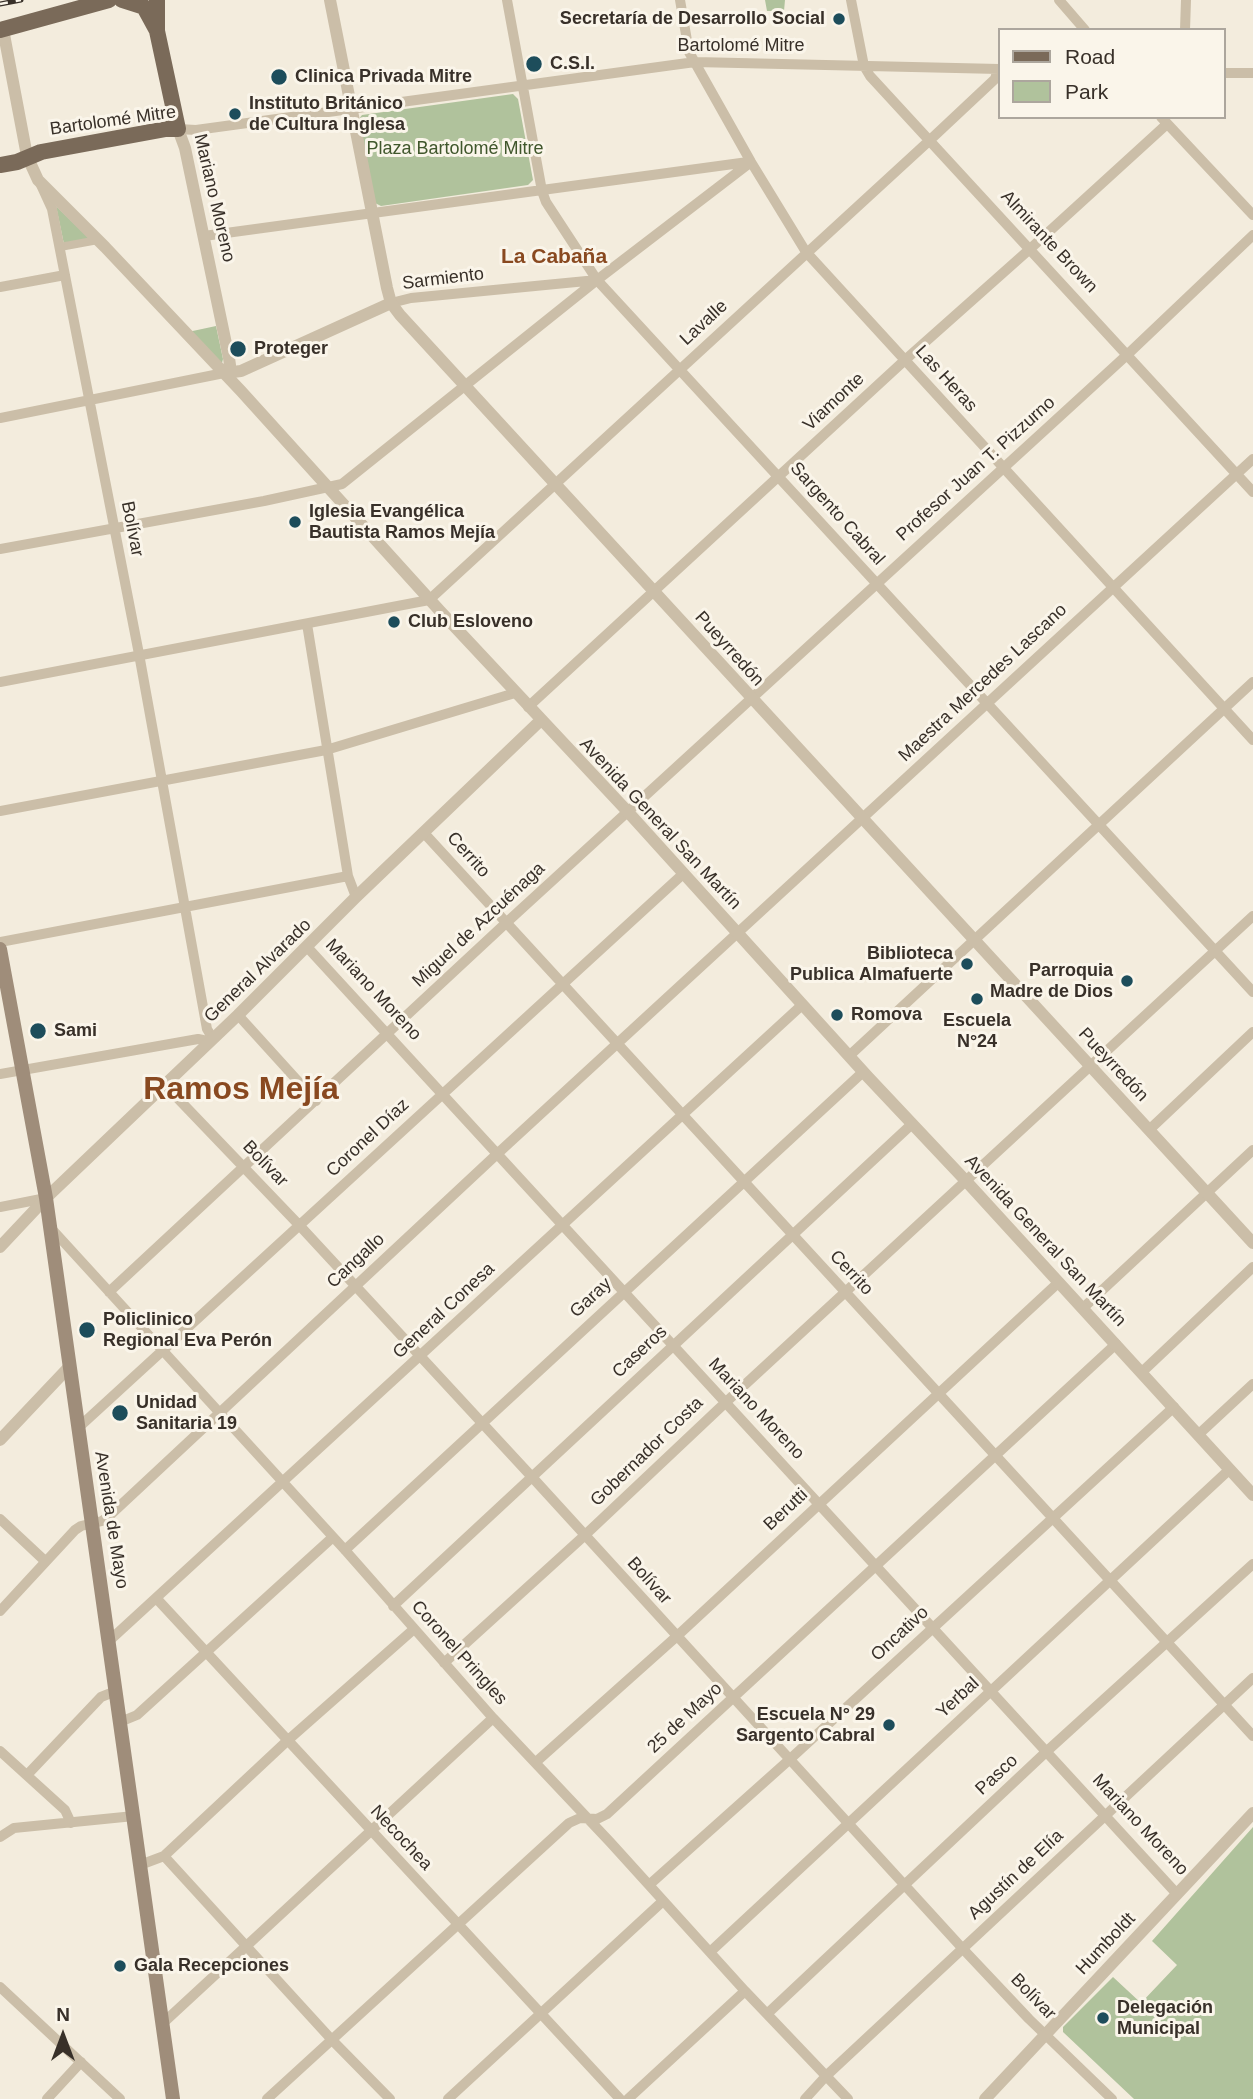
<!DOCTYPE html>
<html>
<head>
<meta charset="utf-8">
<style>
  body { margin:0 }
  #map { position:relative; width:1253px; height:2099px; overflow:hidden; background:#f3ecdd; font-family:Arial,sans-serif }
  canvas { display:block }
  .legend { position:absolute; left:998px; top:28px; width:228px; height:91px; box-sizing:border-box; background:#faf5ea; border:2px solid #aca69d; margin:0; padding:9px 12px; list-style:none; font-size:21px; color:#383029 }
  .legend li { display:flex; align-items:center; gap:14px; height:35px }
  .legend b { width:35px; border:2px solid #aca69d }
  .north { position:absolute; left:28px; top:2001px; width:70px; height:70px; -webkit-text-stroke:5px #faf5ea; paint-order:stroke; rotate:0deg; font-size:19px; font-weight:700; line-height:28px; text-align:center; color:#383029 }
  .north::after { content:''; display:block; margin:auto; width:24px; height:32px; background:#383029; clip-path:polygon(50% 0,100% 100%,50% 72%,0 100%) }
</style>
</head>
<body>
<div id="map">
<canvas width="1253" height="2099"></canvas>
<ul class="legend">
<li><b style="height:9px;background:#7a6a59"></b>Road</li>
<li><b style="height:19px;background:#b0c29c"></b>Park</li>
</ul>
<div class="north">N</div>
</div>
<script>
const ctx = document.querySelector('canvas').getContext('2d');
ctx.lineJoin = 'round';
function paint(path, color) { ctx.fillStyle = color; ctx.fill(path, 'evenodd'); }
const shape = rows => new Path2D(rows.map(r => 'M' + r).join(''));
function stroke(path, color, width, dash) { ctx.strokeStyle = color; ctx.lineWidth = width; ctx.lineCap = dash ? 'butt' : 'round'; ctx.setLineDash(dash || []); ctx.stroke(path); }
function write(font, color, halo, rows, align = 'center') {
  ctx.font = font + ' Arial,sans-serif'; ctx.lineWidth = 6; ctx.setLineDash([]); ctx.textBaseline = 'middle'; ctx.strokeStyle = halo; ctx.fillStyle = color; for (const [text, x, y, turn = 0] of rows) {
    ctx.save(); ctx.translate(x, y); ctx.rotate((+turn || 0) * Math.PI / 180); ctx.textAlign = isNaN(turn) ? turn : align; if (halo) ctx.strokeText(text, 0, 0); ctx.fillText(text, 0, 0); ctx.restore();
  }
}
paint(shape([
  [765,0,785,0,784,11,767,11],
  [513,94,518,99,533,180,528,185,381,206,375,203,358,120,362,115],
  [56,206,90,239,65,249],
  [216,326,223,359,222,363,188,332],
  [1253,1827,1253,2099,1134,2099,1063,2032,1063,2027,1113,1977,1141,2003,1177,1965,1152,1941]
]), '#b0c29c');
stroke(shape([
  [60,247,98,240]
]), '#cbbea8', 8);
stroke(shape([
  [507,0,542,191,546,202,597,280,1253,992],
  [680,0,689,52,751,162,806,252,1253,740],
  [851,0,864,66,870,76,1253,492],
  [1059,0,1085,30],
  [1185,30,1186,0],
  [1223,73,1253,73],
  [1161,117,1253,215],
  [178,129,196,130,695,62,999,69],
  [41,185,52,209,139,654,207,1029,213,1039],
  [204,236,748,162],
  [0,287,65,275],
  [391,303,411,298,597,280],
  [0,418,224,373],
  [0,549,264,501,342,484,597,280,751,162],
  [307,624,348,876,356,897],
  [0,682,429,600,930,140,995,79,998,69],
  [528,707,905,360,1031,248,1167,124],
  [0,811,326,750,515,693],
  [424,833,1253,1736],
  [0,942,348,876],
  [308,948,1177,1894],
  [238,1015,316,1101],
  [849,1056,1253,682],
  [0,1074,198,1039,203,1040,206,1045],
  [164,1084,300,1226,532,1477,963,1949,1029,2019,1112,2099],
  [1149,1130,1253,1032],
  [0,1207,46,1198],
  [49,1226,345,1550,493,1718,610,1842,745,1991,848,2099],
  [109,1292,506,923,1128,354,1253,235],
  [1083,1308,1253,1150],
  [1142,1372,1253,1267],
  [78,1428,683,874],
  [1199,1434,1253,1384],
  [0,1519,45,1561],
  [345,1550,863,1072],
  [157,1599,620,2099],
  [393,1606,912,1124],
  [0,1611,75,1530,81,1526,102,1521,108,1517,496,1155,1253,459],
  [109,1641,802,1005],
  [444,1663,584,1536,725,1403,1253,916],
  [120,1722,137,1715,333,1537],
  [0,1751,65,1810,71,1823],
  [536,1762,676,1637,1059,1282],
  [27,1775,101,1697,116,1691],
  [0,1837,14,1828,134,1816],
  [164,1856,332,2040,390,2099],
  [140,1865,164,1856,287,1741,414,1629],
  [649,1885,789,1760,1174,1407],
  [710,1952,1230,1469],
  [0,1987,120,2099],
  [767,2014,1046,1752,1253,1564],
  [162,2024,493,1718],
  [47,2099,81,2062],
  [267,2099,569,1823,580,1818,597,1819,607,1814,1116,1344],
  [448,2099,663,1901],
  [628,2099,745,1991],
  [805,2099,826,2076,1253,1678]
]), '#cbbea8', 10);
stroke(shape([
  [330,0,387,288,391,303,400,315,1253,1243],
  [3,29,27,156,38,180,105,247,241,391,440,611,628,812,868,1077,966,1181,1253,1495],
  [178,129,185,148,229,358,230,365,224,373],
  [224,373,241,371,391,303],
  [0,1247,46,1198,238,1015,356,897,541,720],
  [0,1440,69,1367],
  [985,2099,1253,1813]
]), '#cbbea8', 12);
stroke(shape([
  [0,949,46,1198,173,2099]
]), '#9f8d7a', 14);
stroke(shape([
  [122,0,144,7,156,29],
  [0,30,109,0],
  [0,165,17,162,41,152,166,129,178,129,157,31,157,0]
]), '#7a6a59', 16);
const rail = shape([
  [0,4,21,0]
]);
stroke(rail, '#383029', 5);
stroke(rail, '#faf5ea', 2.5, [8]);
for (const [x, y, r, color] of [
  [839,19,7,"#1d4d5b"],
  [534,64,9,"#1d4d5b"],
  [279,77,9,"#1d4d5b"],
  [235,114,7,"#1d4d5b"],
  [238,349,9,"#1d4d5b"],
  [295,522,7,"#1d4d5b"],
  [394,622,7,"#1d4d5b"],
  [967,964,7,"#1d4d5b"],
  [1127,981,7,"#1d4d5b"],
  [977,999,7,"#1d4d5b"],
  [837,1015,7,"#1d4d5b"],
  [38,1031,9,"#1d4d5b"],
  [87,1330,9,"#1d4d5b"],
  [120,1413,9,"#1d4d5b"],
  [889,1725,7,"#1d4d5b"],
  [120,1966,7,"#1d4d5b"],
  [1103,2018,7,"#1d4d5b"]
]) { const dot = new Path2D(); dot.arc(x, y, r, 0, 2 * Math.PI); ctx.fillStyle = color; ctx.fill(dot); stroke(dot, '#faf5ea', 2.5); }
write('bold 18px', '#383029', '#faf5ea', [
  ["Secretaría de Desarrollo Social",825,19,"right"],
  ["C.S.I.",550,64],
  ["Clinica Privada Mitre",295,77],
  ["Instituto Británico",249,104],
  ["de Cultura Inglesa",249,125],
  ["Proteger",254,349],
  ["Iglesia Evangélica",309,512],
  ["Bautista Ramos Mejía",309,533],
  ["Club Esloveno",408,622],
  ["Biblioteca",953,954,"right"],
  ["Publica Almafuerte",953,975,"right"],
  ["Parroquia",1113,971,"right"],
  ["Madre de Dios",1113,992,"right"],
  ["Romova",851,1015],
  ["Escuela",977,1021,"center"],
  ["N°24",977,1042,"center"],
  ["Sami",54,1031],
  ["Policlinico",103,1320],
  ["Regional Eva Perón",103,1341],
  ["Unidad",136,1403],
  ["Sanitaria 19",136,1424],
  ["Escuela N° 29",875,1715,"right"],
  ["Sargento Cabral",875,1736,"right"],
  ["Gala Recepciones",134,1966],
  ["Delegación",1117,2008],
  ["Municipal",1117,2029]
], 'left');
write('18px', '#383029', '#faf5ea', [
  ["Bartolomé Mitre",741,46],
  ["Bartolomé Mitre",113,121,-8],
  ["Mariano Moreno",214,198,77],
  ["Almirante Brown",1049,242,47],
  ["Sarmiento",443,279,-7],
  ["Lavalle",704,323,-43],
  ["Las Heras",946,379,48],
  ["Viamonte",834,402,-43],
  ["Profesor Juan T. Pizzurno",976,469,-42],
  ["Sargento Cabral",837,514,48],
  ["Bolívar",132,529,79],
  ["Pueyrredón",729,649,48],
  ["Maestra Mercedes Lascano",983,683,-43],
  ["Avenida General San Martín",660,824,47],
  ["Cerrito",468,855,48],
  ["Miguel de Azcuénaga",479,925,-43],
  ["General Alvarado",258,971,-44],
  ["Mariano Moreno",373,990,47],
  ["Pueyrredón",1113,1065,47],
  ["Coronel Díaz",368,1138,-43],
  ["Bolívar",265,1164,46],
  ["Avenida General San Martín",1045,1241,47],
  ["Cangallo",356,1261,-43],
  ["Cerrito",851,1273,47],
  ["Garay",591,1298,-43],
  ["General Conesa",444,1311,-43],
  ["Caseros",640,1352,-43],
  ["Mariano Moreno",756,1409,47],
  ["Gobernador Costa",647,1452,-44],
  ["Berutti",786,1510,-43],
  ["Avenida de Mayo",111,1520,81],
  ["Bolívar",649,1581,48],
  ["Oncativo",900,1634,-43],
  ["Coronel Pringles",459,1653,48],
  ["Yerbal",958,1698,-43],
  ["25 de Mayo",685,1718,-43],
  ["Pasco",997,1775,-43],
  ["Mariano Moreno",1140,1825,47],
  ["Necochea",401,1838,47],
  ["Agustín de Elía",1016,1875,-43],
  ["Humboldt",1106,1944,-47],
  ["Bolívar",1033,1997,46]
]);
write('18px', '#40572c', '#faf5ea', [
  ["Plaza Bartolomé Mitre",455,149]
]);
write('bold 21px', '#894920', '#faf5ea', [
  ["La Cabaña",554,257]
]);
write('bold 32px', '#894920', '#faf5ea', [
  ["Ramos Mejía",241,1090]
]);
</script>
</body>
</html>
